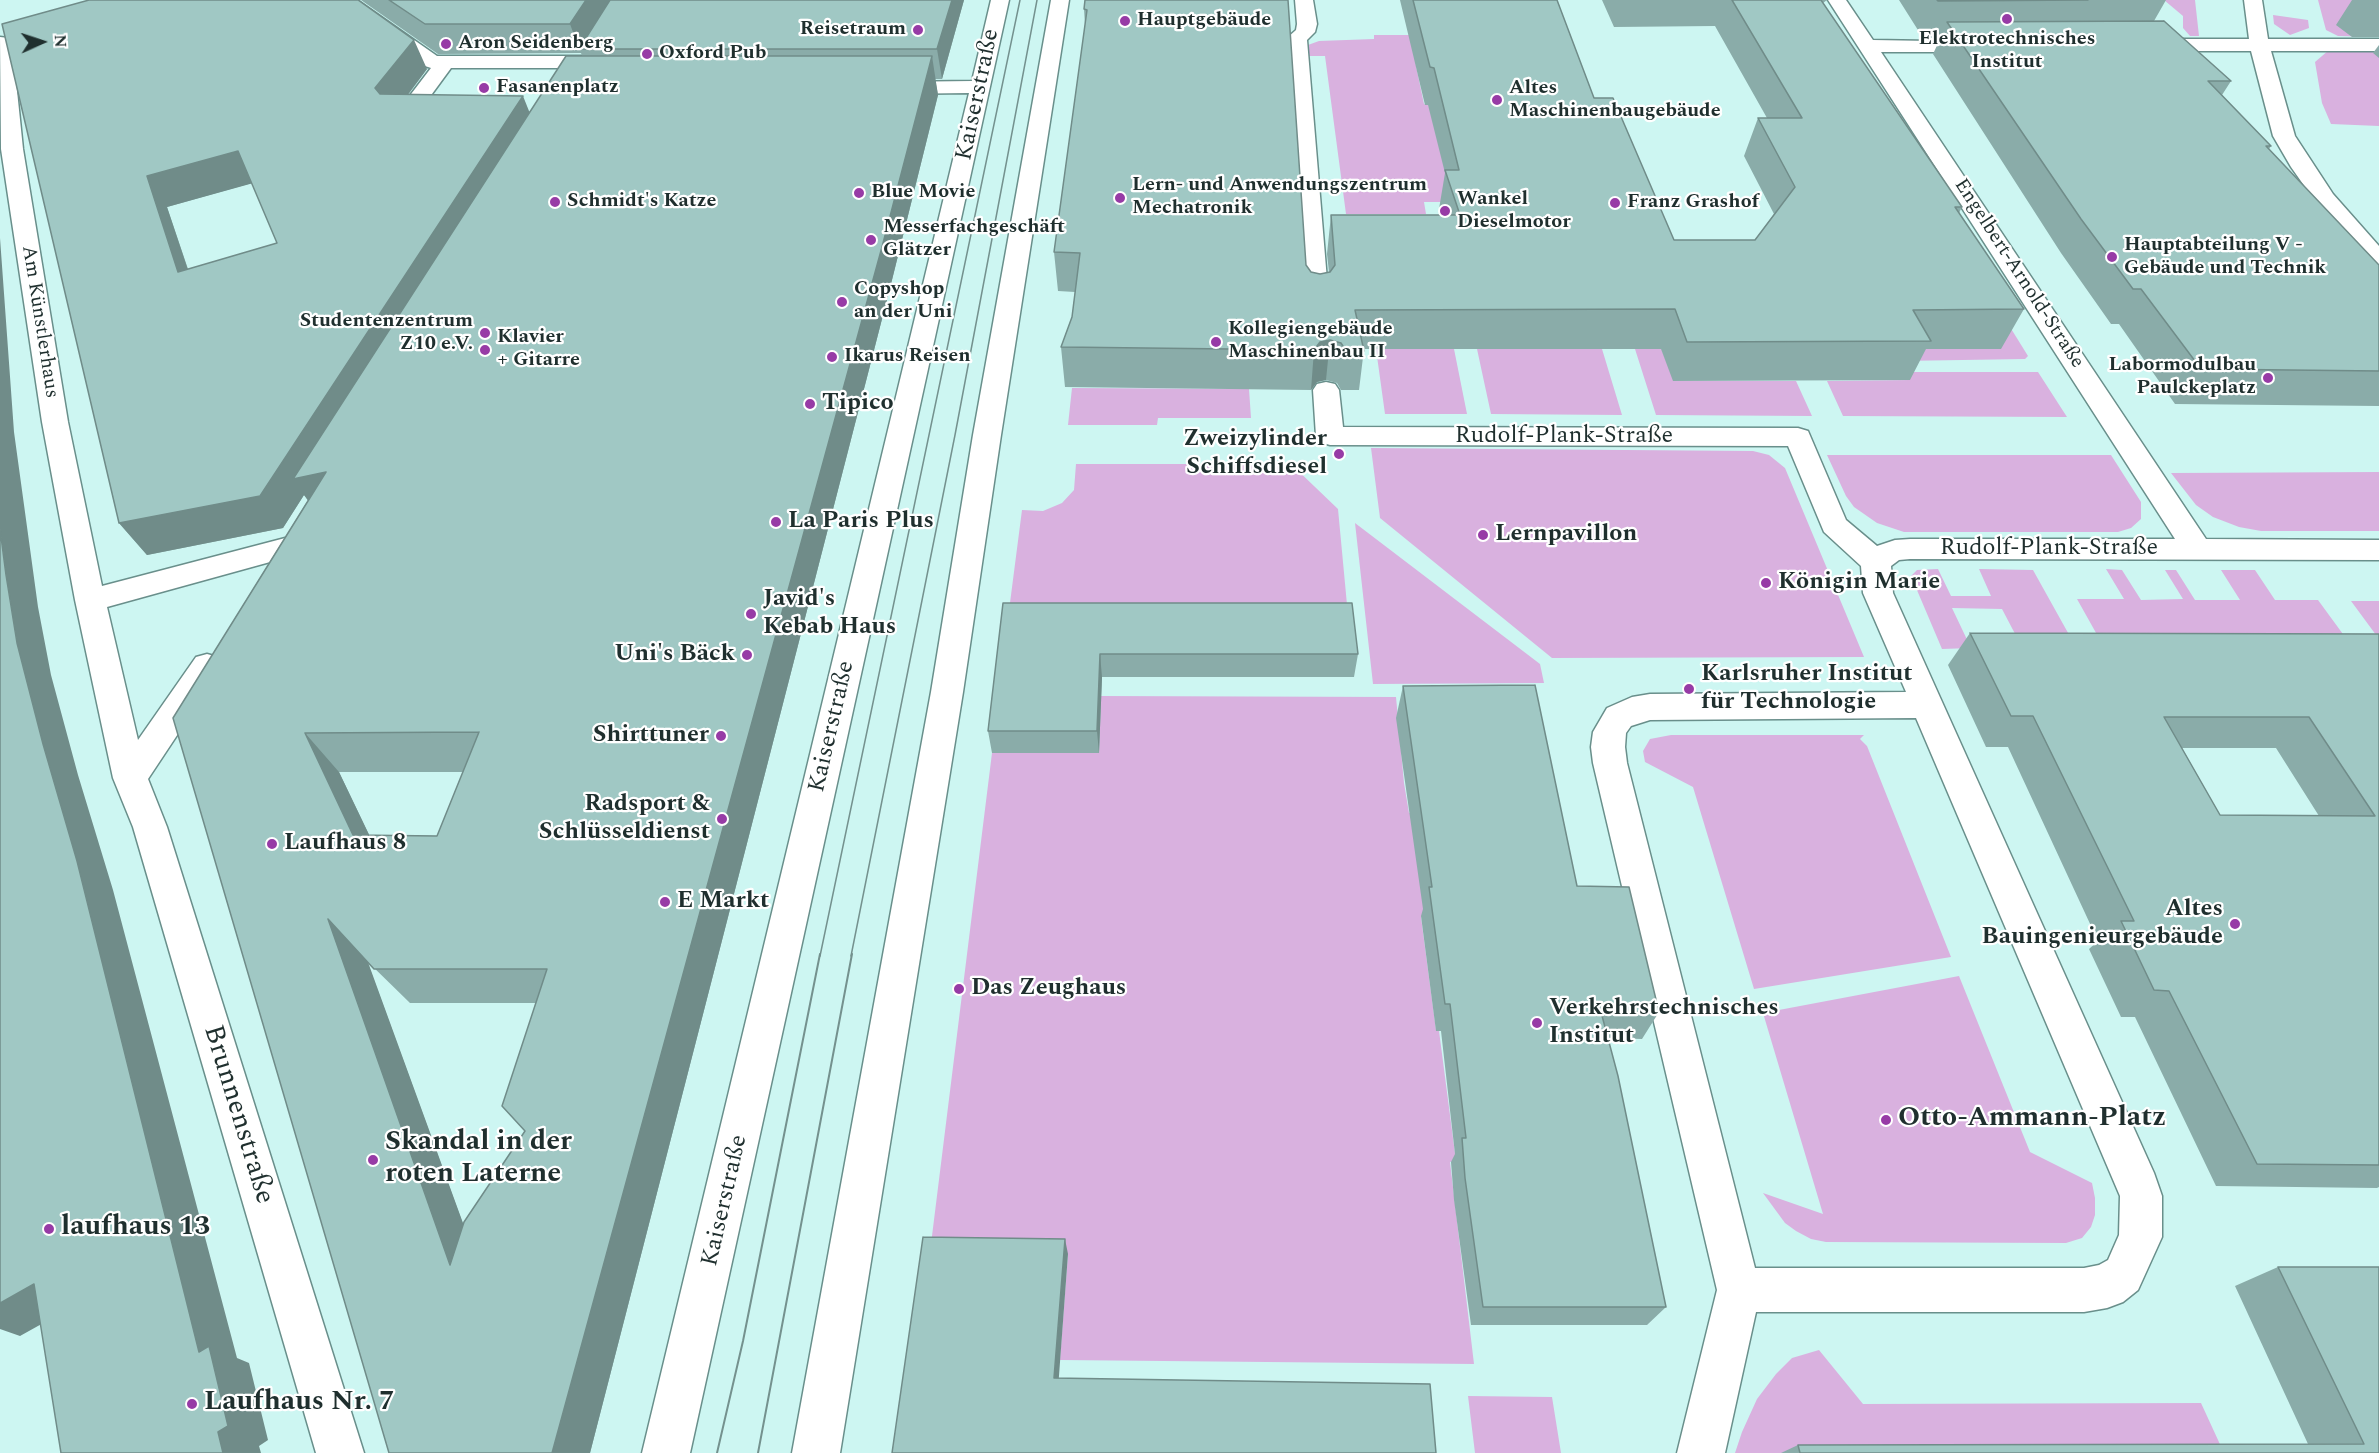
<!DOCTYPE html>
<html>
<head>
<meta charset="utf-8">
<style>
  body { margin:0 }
  #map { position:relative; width:2379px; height:1453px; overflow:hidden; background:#cdf6f2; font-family:Spectral,serif }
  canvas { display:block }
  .north { position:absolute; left:12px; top:12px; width:60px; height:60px; -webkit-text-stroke:4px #fff; paint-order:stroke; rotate:87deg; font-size:16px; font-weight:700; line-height:24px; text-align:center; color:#1f2f2e }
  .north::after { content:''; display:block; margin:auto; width:21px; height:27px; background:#1f2f2e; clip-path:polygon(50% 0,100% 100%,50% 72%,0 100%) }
</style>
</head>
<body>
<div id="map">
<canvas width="2379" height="1453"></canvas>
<div class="north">N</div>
</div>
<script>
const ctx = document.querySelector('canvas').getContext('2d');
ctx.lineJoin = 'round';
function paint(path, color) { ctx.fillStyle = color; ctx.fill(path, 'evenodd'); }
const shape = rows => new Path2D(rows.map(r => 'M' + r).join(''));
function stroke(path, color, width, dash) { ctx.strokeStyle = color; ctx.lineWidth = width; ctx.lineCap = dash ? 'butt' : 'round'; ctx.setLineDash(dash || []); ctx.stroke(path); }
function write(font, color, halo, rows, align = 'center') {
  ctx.font = font + ' Spectral,serif'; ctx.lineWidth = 4.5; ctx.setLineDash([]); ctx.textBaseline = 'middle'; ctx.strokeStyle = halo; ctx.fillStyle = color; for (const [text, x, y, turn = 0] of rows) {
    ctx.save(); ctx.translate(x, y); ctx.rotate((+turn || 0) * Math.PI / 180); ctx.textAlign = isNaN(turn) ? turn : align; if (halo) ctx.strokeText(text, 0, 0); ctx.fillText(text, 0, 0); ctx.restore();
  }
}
paint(shape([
  [2164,0,2195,0,2199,36,2190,36,2183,28,2183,16],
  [2318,0,2379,0,2379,37,2338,36,2326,30],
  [2273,15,2308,20,2309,28,2290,35,2274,24],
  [1374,35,1413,35,1416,66,1424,104,1428,105,1470,202,1424,202,1426,214,1346,214,1325,56,1308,56,1307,49,1308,45,1319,41,1374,39],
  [2379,49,2379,126,2331,124,2322,103,2315,62,2329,50],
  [1992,298,2028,356,2025,359,1900,361,1893,349],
  [1661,348,1674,381,1796,381,1812,416,1656,415,1635,349],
  [1376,349,1454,349,1467,414,1385,414],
  [1477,349,1602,349,1622,415,1491,414],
  [1905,372,2038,372,2067,417,1843,416,1827,381,1909,380],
  [1072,388,1249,389,1251,418,1158,418,1157,425,1068,425],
  [1371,448,1753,451,1769,455,1785,468,1864,657,1552,658,1380,518],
  [1827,455,2111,455,2141,502,2141,519,2131,528,2118,532,1904,532,1877,523,1854,507,1846,496],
  [1076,464,1291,464,1338,509,1349,626,1007,626,1022,510,1043,511,1062,503,1074,490],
  [2379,472,2379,531,2261,531,2239,527,2213,517,2196,505,2171,473],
  [1355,523,1540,664,1544,683,1373,684],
  [1938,569,1951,596,1991,596,1979,569,2033,570,2077,649,2023,649,2002,609,1952,608,1971,648,1942,649,1911,576,1917,570],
  [2106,569,2122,570,2141,600,2183,599,2165,570,2176,570,2195,600,2240,600,2221,570,2255,570,2275,600,2318,600,2348,641,2100,640,2077,599,2124,599],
  [2351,601,2379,601,2379,639],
  [1101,696,1396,697,1404,783,1409,813,1411,813,1425,916,1421,917,1436,1030,1439,1031,1456,1161,1450,1162,1474,1364,1060,1360,1068,1254,930,1252,992,753,1099,753],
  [1671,735,1864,735,1860,739,1867,746,1951,957,1754,989,1693,787,1645,762,1643,751,1650,739],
  [1959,976,2030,1152,2092,1183,2095,1198,2095,1215,2091,1227,2082,1238,2066,1243,1826,1242,1811,1239,1796,1231,1785,1223,1763,1193,1823,1214,1763,1013],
  [1819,1350,1863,1404,2201,1403,2224,1453,1735,1453,1742,1432,1757,1399,1776,1374,1792,1358],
  [1468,1396,1552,1397,1561,1453,1475,1453]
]), '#d9b1df');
const minor = shape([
  [336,0,357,0,437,56,588,56,595,58,598,62,595,66,588,68,451,68,418,113,424,115,428,119,424,123,403,125,396,123,392,119,431,68,425,66,336,0],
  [991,0,1009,0,690,1453,642,1453,969,93,891,94,884,92,881,88,884,84,891,82,972,81,991,0],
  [1051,0,1069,0,1001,435,963,692,840,1453,792,1453,931,692,973,435,1051,0],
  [1295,0,1313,0,1317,24,1315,32,1307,40,1329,304,1326,309,1317,311,1308,309,1305,304,1287,38,1296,30,1297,24,1295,0],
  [1828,0,1846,0,1873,40,1989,42,1992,46,1989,50,1982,52,1881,52,2206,539,2379,540,2379,560,1910,559,1899,560,1891,566,1893,593,2154,1173,2162,1196,2162,1237,2138,1290,2123,1302,2107,1308,2084,1312,1756,1312,1725,1453,1677,1453,1717,1290,1593,763,1591,747,1593,732,1607,708,1632,697,1650,694,1906,692,1863,593,1861,566,1824,532,1788,446,1330,445,1320,442,1316,436,1313,390,1317,384,1326,382,1335,384,1339,390,1343,427,1798,428,1808,431,1846,520,1877,546,1895,540,1910,539,2175,539,1828,0],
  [1916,718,2120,1196,2119,1235,2108,1260,2099,1265,2084,1268,1755,1268,1627,763,1625,747,1626,733,1631,726,1650,720,1916,718],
  [2244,0,2262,0,2268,39,2379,39,2379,51,2271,51,2295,136,2333,194,2379,246,2379,267,2371,265,2317,204,2291,167,2273,136,2251,51,2148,51,2141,49,2138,45,2141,41,2148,39,2249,39,2244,0],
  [0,37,9,38,12,42,23,149,68,422,102,586,289,537,299,540,304,547,299,554,107,607,138,740,196,657,207,654,218,657,223,666,148,779,167,827,364,1453,316,1453,133,827,113,778,75,600,42,422,1,149,0,37]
]);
stroke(minor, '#698f8b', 3);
paint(minor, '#fff');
stroke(shape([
  [820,956,1020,0],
  [851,956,955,435,1037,0]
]), '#74918e', 1.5);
stroke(shape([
  [717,1453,743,1341,820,954],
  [758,1453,852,954]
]), '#74918e', 2);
paint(shape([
  [361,0,964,0,942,79,935,79,938,95,890,288,590,1453,173,718,308,500,304,495,283,528,147,555,119,523,2,24,427,69,408,95,529,112,582,56,581,53,438,54],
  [252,183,277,243,188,269,167,207],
  [339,772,463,772,437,836,369,835],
  [367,961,410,1003,536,1003,525,1131,463,1224],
  [1085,0,1311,272,1320,274,1329,272,1327,254,1331,215,1441,215,1439,209,1445,173,1428,105,1425,105,1400,0,1557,0,1594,98,1674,240,1755,240,1774,214,1744,156,1758,118,1767,118,1715,26,1614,27,1602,0,1827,0,1823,3,1962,207,1959,213,2024,309,2001,349,1926,349,1910,380,1673,381,1661,349,1364,349,1359,390,1341,390,1337,383,1326,380,1317,382,1311,390,1065,387,1061,347,1072,317,1075,292,1058,291,1054,252,1085,25,1084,9],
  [1899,0,2166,0,2154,21,2231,81,2222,95,2271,146,2269,149,2379,265,2379,406,2175,404,2119,324,2111,324,2061,253,1933,54,1941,37,1923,38],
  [2352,0,2379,0,2379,37,2352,37,2336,25],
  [2379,45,2379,58,2373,53],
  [1003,603,1358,654,1354,677,1102,677,1099,753,992,753,988,731],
  [1970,633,2379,634,2379,1187,2377,1188,2216,1186,2135,1017,2121,1017,2089,949,2098,941,2008,747,1986,747,1948,665],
  [2182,748,2276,748,2319,816,2220,815],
  [1403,686,1577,886,1659,1012,1642,1039,1608,1038,1666,1307,1647,1325,1471,1325,1454,1200,1451,1162,1455,1154,1441,1031,1436,1031,1421,916,1423,909,1396,718],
  [2278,1267,2379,1453,1781,1453,1798,1445,2308,1444,2235,1286]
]), '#8aaca9');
paint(shape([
  [586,0,614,0,579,49,581,54,570,24],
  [952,0,964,0,942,79,937,49],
  [414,40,427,69,390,118,375,88],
  [932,56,938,95,890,288,590,1453,552,1453],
  [523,96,535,126,322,520,304,495,283,528,147,555,119,523],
  [238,151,257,182,167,207,199,303,178,272,147,176],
  [0,238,14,432,38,607,51,675,78,775,113,890,237,1358,249,1363,268,1440,259,1446,261,1453,223,1453,199,1352,17,643,6,575,0,529],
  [1330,340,1326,380,1317,382,1311,390,1314,350,1320,342],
  [1100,654,1102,677,1099,753,1097,731],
  [305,733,339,772,387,872,353,835],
  [328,919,365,954,487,1289,450,1265],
  [1065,1239,1068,1254,1058,1389,1054,1378],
  [34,1284,81,1302,20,1336,0,1329,0,1303]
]), '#708c89');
const building = shape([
  [89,0,358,0,414,40,375,88,380,94,523,96,260,496,119,523,2,24,89,0],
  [238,151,277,243,178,272,147,176,238,151],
  [389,0,586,0,570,24,425,24,389,0],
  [610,0,952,0,937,49,579,49,610,0],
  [1085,0,1288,0,1306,265,1311,272,1320,274,1330,272,1335,265,1331,215,1460,215,1445,170,1459,170,1434,68,1430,67,1413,0,1557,0,1594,98,1613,98,1674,240,1755,240,1795,187,1758,118,1802,118,1732,0,1821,0,1962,207,1955,207,2024,309,1913,310,1931,341,1687,342,1675,309,1355,310,1364,351,1346,351,1341,343,1330,340,1320,342,1314,350,1061,347,1072,317,1080,253,1054,252,1087,10,1084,9,1085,0],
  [1937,0,2088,0,1938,1,1937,0],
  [2164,21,2231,81,2208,81,2271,146,2266,146,2379,265,2379,371,2201,369,2141,289,2133,289,2081,219,1947,22,2164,21],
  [566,56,932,56,882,247,552,1453,389,1453,173,718,326,472,293,479,566,56],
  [479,732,437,836,353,835,305,733,479,732],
  [328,919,374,969,547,969,502,1106,525,1131,464,1222,450,1265,328,919],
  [0,529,6,575,17,643,43,744,77,861,199,1352,209,1346,228,1426,218,1432,223,1453,61,1453,34,1284,0,1303,0,529],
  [1003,603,1352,603,1358,654,1100,654,1097,731,988,731,1003,603],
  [1970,633,2379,634,2379,1165,2257,1164,2169,991,2154,990,2121,921,2134,921,2033,716,2011,716,1970,633],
  [2164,717,2309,717,2375,816,2220,815,2164,717],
  [1535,685,1577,886,1629,887,1659,1012,1601,1012,1618,1076,1666,1307,1483,1307,1465,1178,1462,1138,1466,1138,1450,1004,1445,1004,1429,887,1432,887,1403,686,1535,685],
  [923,1237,1065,1239,1054,1378,1430,1384,1436,1453,892,1453,923,1237],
  [2278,1267,2379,1267,2379,1453,1800,1453,1798,1445,2364,1444,2278,1267]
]);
paint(building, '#a0c8c4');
stroke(building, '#708c89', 1.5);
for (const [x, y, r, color] of [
  [2007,19,6,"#973ba6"],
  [1125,21,6,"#973ba6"],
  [918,30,6,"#973ba6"],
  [446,44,6,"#973ba6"],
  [647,54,6,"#973ba6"],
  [484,88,6,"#973ba6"],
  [1497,100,6,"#973ba6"],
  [859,193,6,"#973ba6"],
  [1120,198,6,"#973ba6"],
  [555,202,6,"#973ba6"],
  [1615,203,6,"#973ba6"],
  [1445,211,6,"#973ba6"],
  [871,240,6,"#973ba6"],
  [2112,257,6,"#973ba6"],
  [842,302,6,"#973ba6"],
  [485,333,6,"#973ba6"],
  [1216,342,6,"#973ba6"],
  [485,350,6,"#973ba6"],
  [832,357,6,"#973ba6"],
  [2268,378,6,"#973ba6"],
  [810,404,6,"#973ba6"],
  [1339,454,6,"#973ba6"],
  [776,522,6,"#973ba6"],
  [1483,535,6,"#973ba6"],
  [1766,583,6,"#973ba6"],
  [751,614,6,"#973ba6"],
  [747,655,6,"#973ba6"],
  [1689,689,6,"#973ba6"],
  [721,736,6,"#973ba6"],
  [722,819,6,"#973ba6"],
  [272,844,6,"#973ba6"],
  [665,902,6,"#973ba6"],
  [2235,924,6,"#973ba6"],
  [959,989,6,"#973ba6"],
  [1537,1023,6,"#973ba6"],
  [1886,1120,6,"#973ba6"],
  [373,1160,6,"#973ba6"],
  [49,1229,6,"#973ba6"],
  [192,1404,6,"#973ba6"]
]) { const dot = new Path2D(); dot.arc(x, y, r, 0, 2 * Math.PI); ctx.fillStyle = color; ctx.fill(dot); stroke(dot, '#fff', 2); }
write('bold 20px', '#1f2f2e', '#fff', [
  ["Hauptgebäude",1137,21],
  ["Reisetraum",906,30,"right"],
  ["Elektrotechnisches",2007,40,"center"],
  ["Institut",2007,63,"center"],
  ["Aron Seidenberg",458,44],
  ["Oxford Pub",659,54],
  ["Fasanenplatz",496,88],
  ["Altes",1509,89],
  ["Maschinenbaugebäude",1509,112],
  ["Lern- und Anwendungszentrum",1132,186],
  ["Mechatronik",1132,209],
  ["Blue Movie",871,193],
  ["Wankel",1457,200],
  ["Dieselmotor",1457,223],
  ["Schmidt's Katze",567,202],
  ["Franz Grashof",1627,203],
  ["Messerfachgeschäft",883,228],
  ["Glätzer",883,251],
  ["Hauptabteilung V -",2124,246],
  ["Gebäude und Technik",2124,269],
  ["Copyshop",854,290],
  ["an der Uni",854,313],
  ["Studentenzentrum",473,322,"right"],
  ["Z10 e.V.",473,345,"right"],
  ["Kollegiengebäude",1228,330],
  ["Maschinenbau II",1228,353],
  ["Klavier",497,338],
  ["+ Gitarre",497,361],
  ["Ikarus Reisen",844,357],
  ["Labormodulbau",2256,366,"right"],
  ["Paulckeplatz",2256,389,"right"]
], 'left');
write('20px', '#1f2f2e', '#fff', [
  ["Engelbert-Arnold-Straße",2018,274,57],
  ["Am Künstlerhaus",39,322,81]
]);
write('24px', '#1f2f2e', '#fff', [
  ["Kaiserstraße",979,95,-78],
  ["Rudolf-Plank-Straße",1564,437],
  ["Rudolf-Plank-Straße",2049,549],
  ["Kaiserstraße",833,727,-77],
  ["Kaiserstraße",726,1201,-77]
]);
write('bold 24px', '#1f2f2e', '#fff', [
  ["Tipico",822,404],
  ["Zweizylinder",1327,440,"right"],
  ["Schiffsdiesel",1327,468,"right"],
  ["La Paris Plus",788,522],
  ["Lernpavillon",1495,535],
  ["Königin Marie",1778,583],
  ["Javid's",763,600],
  ["Kebab Haus",763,628],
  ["Uni's Bäck",735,655,"right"],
  ["Karlsruher Institut",1701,675],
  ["für Technologie",1701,703],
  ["Shirttuner",709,736,"right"],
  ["Radsport &",710,805,"right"],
  ["Schlüsseldienst",710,833,"right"],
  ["Laufhaus 8",284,844],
  ["E Markt",677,902],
  ["Altes",2223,910,"right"],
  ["Bauingenieurgebäude",2223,938,"right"],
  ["Das Zeughaus",971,989],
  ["Verkehrstechnisches",1549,1009],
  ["Institut",1549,1037]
], 'left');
write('28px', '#1f2f2e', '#fff', [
  ["Brunnenstraße",237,1115,73]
]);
write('bold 28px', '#1f2f2e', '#fff', [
  ["Otto-Ammann-Platz",1898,1120],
  ["Skandal in der",385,1144],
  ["roten Laterne",385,1176],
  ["laufhaus 13",61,1229],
  ["Laufhaus Nr. 7",204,1404]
], 'left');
</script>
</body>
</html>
